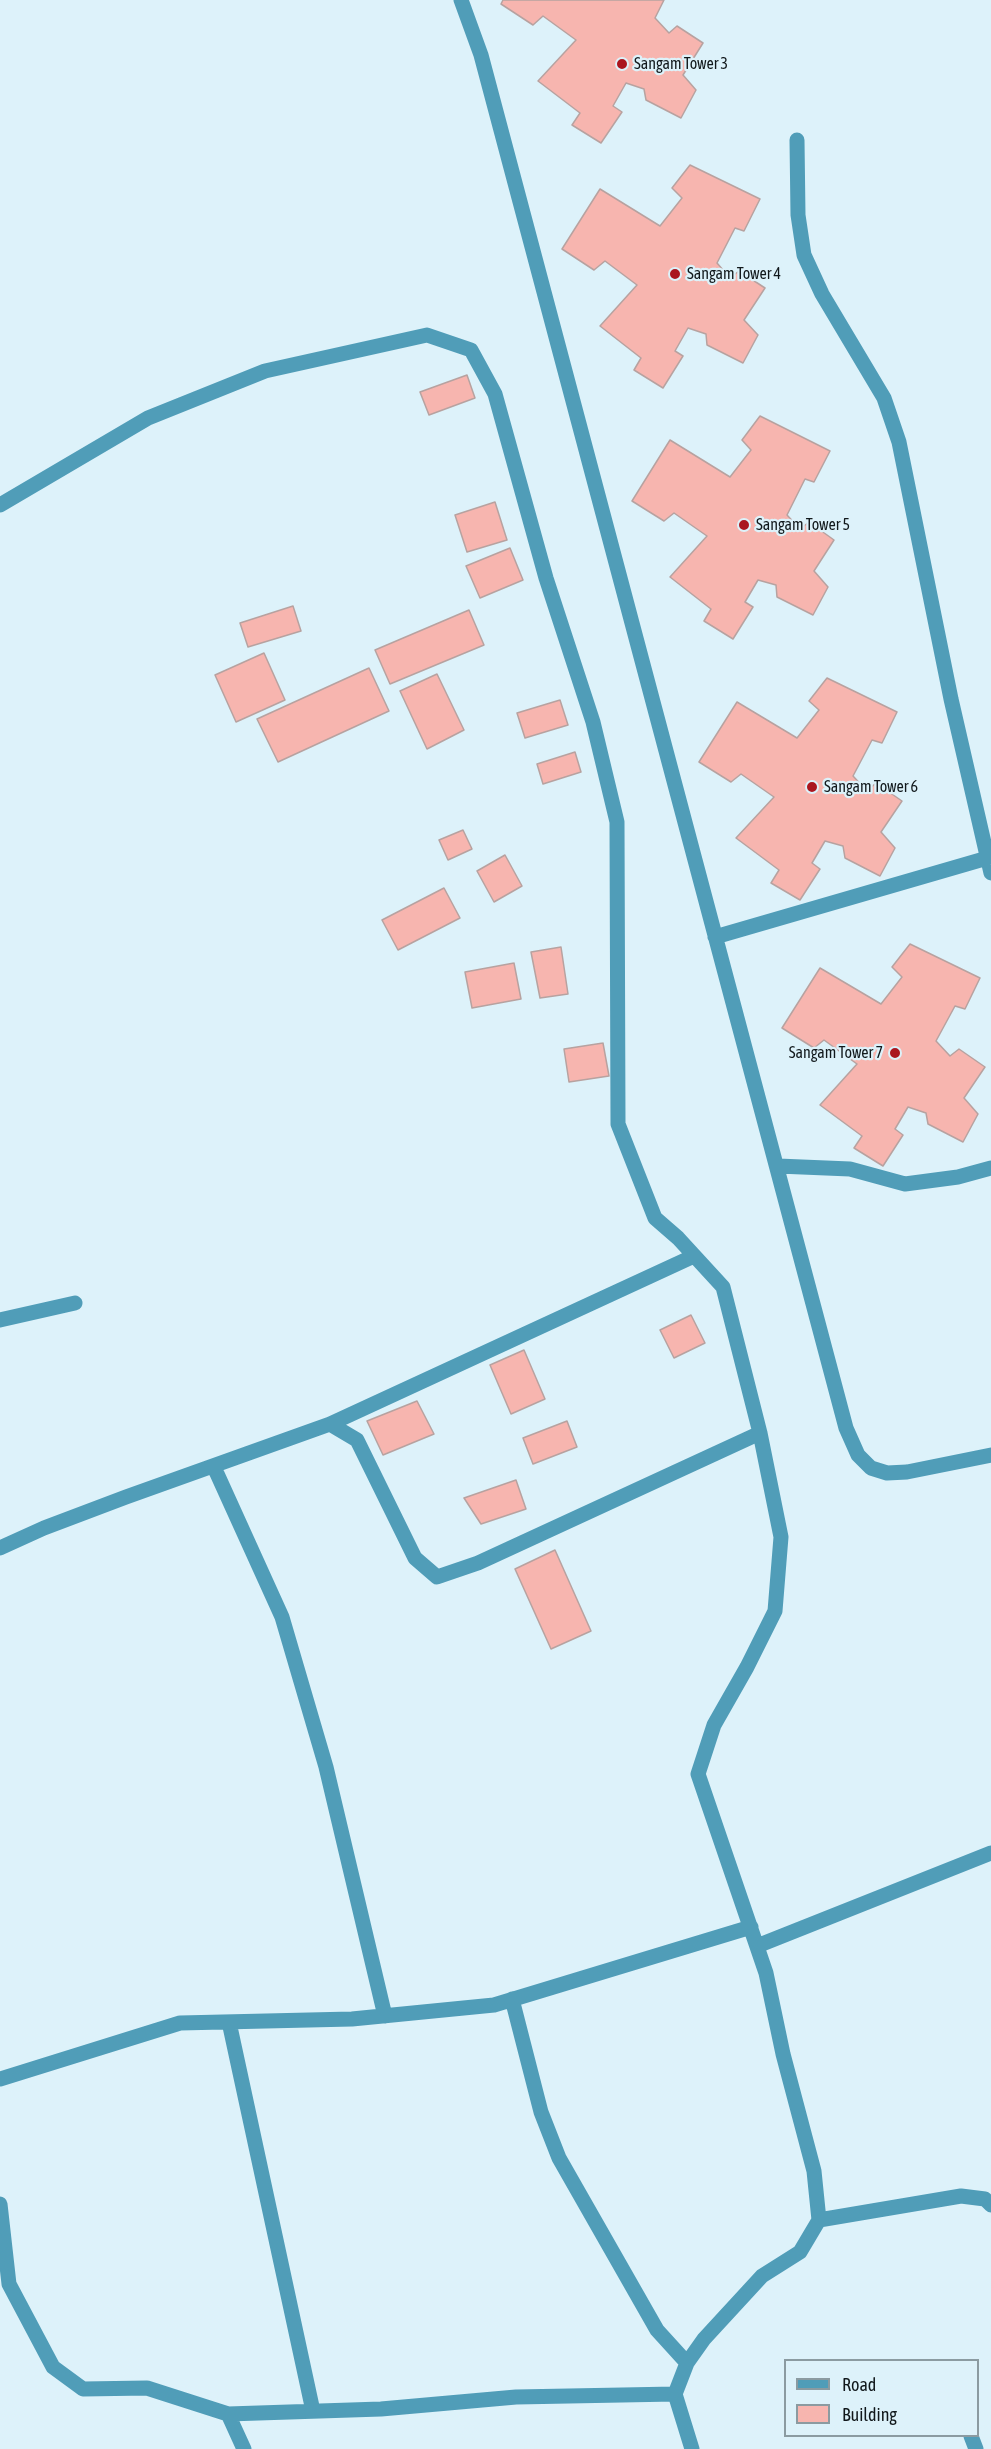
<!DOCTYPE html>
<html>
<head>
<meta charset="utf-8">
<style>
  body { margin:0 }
  #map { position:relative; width:991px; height:2449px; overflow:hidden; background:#ddf2fa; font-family:"Asap Condensed",sans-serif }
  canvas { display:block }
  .legend { position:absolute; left:784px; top:2359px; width:195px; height:78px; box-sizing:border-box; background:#ddf2fa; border:2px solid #8b9ba1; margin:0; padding:8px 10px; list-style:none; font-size:18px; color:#11181b }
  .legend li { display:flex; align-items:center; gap:12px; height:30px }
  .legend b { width:30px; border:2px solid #8b9ba1 }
</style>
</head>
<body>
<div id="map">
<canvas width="991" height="2449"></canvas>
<ul class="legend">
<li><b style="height:8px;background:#509db8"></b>Road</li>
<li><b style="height:16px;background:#f7b5af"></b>Building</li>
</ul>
</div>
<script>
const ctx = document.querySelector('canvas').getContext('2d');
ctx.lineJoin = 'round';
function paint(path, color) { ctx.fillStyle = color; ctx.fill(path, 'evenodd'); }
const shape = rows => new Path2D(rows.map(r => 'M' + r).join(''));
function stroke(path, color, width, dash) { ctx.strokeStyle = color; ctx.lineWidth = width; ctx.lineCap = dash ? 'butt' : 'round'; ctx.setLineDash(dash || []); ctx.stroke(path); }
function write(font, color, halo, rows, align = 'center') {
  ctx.font = font + ' "Asap Condensed",sans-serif'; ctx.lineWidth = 4.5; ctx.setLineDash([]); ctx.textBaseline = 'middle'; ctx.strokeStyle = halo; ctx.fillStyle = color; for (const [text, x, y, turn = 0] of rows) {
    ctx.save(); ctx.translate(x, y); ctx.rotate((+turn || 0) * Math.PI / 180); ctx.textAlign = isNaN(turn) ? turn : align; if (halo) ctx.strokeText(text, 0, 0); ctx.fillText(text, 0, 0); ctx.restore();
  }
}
const building = shape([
  [503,0,664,0,655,18,669,33,677,26,703,43,683,75,696,90,681,118,646,100,644,89,626,83,613,106,622,112,601,143,572,125,580,113,538,81,576,40,543,16,533,25,501,4,503,0],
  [690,165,760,199,744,231,735,228,717,263,730,278,739,271,765,288,744,320,758,335,743,363,707,345,706,334,688,328,675,351,683,356,663,388,634,370,641,358,600,326,637,285,605,261,594,270,562,249,600,189,660,226,682,198,672,188,690,165],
  [467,375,475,398,429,415,420,392,467,375],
  [760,416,830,451,814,482,805,479,787,515,800,529,809,522,834,540,814,571,828,587,813,615,777,597,776,585,758,580,745,602,753,607,733,639,704,621,711,609,670,577,707,536,674,513,664,521,632,501,670,440,730,477,751,450,742,440,760,416],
  [495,502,507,540,467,552,455,515,495,502],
  [510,548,523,580,480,598,466,566,510,548],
  [293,606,301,631,248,647,240,623,293,606],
  [469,610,484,645,390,684,375,650,469,610],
  [264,653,285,700,236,722,215,675,264,653],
  [369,668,389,711,278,762,257,719,369,668],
  [437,674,464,730,427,749,400,691,437,674],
  [827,678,897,712,882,743,872,740,853,776,867,791,876,783,902,801,881,832,895,848,880,876,845,858,843,846,825,841,812,863,820,869,800,900,771,883,779,870,736,838,774,797,741,774,731,782,699,762,737,702,797,738,819,710,809,701,827,678],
  [560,700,568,725,525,738,517,713,560,700],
  [575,752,581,772,543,784,537,764,575,752],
  [463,830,472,849,448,860,439,840,463,830],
  [505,855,522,886,494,902,477,871,505,855],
  [444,888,460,918,398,950,382,920,444,888],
  [910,944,980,978,965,1009,955,1006,936,1041,950,1056,959,1049,985,1067,964,1098,978,1114,963,1142,928,1124,926,1113,908,1107,895,1129,903,1135,883,1166,854,1148,862,1136,820,1105,857,1064,824,1040,814,1048,782,1028,820,968,881,1004,902,977,892,967,910,944],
  [561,947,568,994,540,998,531,952,561,947],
  [514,963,521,999,472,1008,465,972,514,963],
  [603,1043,609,1076,569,1082,564,1049,603,1043],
  [691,1315,705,1343,674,1358,660,1330,691,1315],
  [524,1350,545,1399,511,1414,490,1365,524,1350],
  [417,1401,434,1434,383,1455,367,1421,417,1401],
  [567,1421,577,1447,533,1464,523,1438,567,1421],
  [516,1480,526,1509,481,1524,464,1498,516,1480],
  [555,1550,591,1631,551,1649,515,1569,555,1550]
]);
paint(building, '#f7b5af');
stroke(building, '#b7a2a0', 1.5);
stroke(shape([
  [461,0,481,55,846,1428,858,1455,871,1468,887,1473,907,1472,991,1455],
  [797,140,798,215,804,255,822,294,884,398,899,442,951,699,991,873],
  [715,937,991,857],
  [778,1166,850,1169,905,1184,958,1177,991,1168]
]), '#509db8', 15);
stroke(shape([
  [0,505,148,418,265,371,427,335,471,350,495,394,546,578,593,722,617,822,618,1124,655,1218,678,1238,723,1287,760,1433,781,1537,775,1611,747,1667,714,1725,698,1774,766,1973,783,2054,814,2171,819,2220,800,2252,762,2276,704,2339,687,2363,675,2394,692,2449],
  [0,1320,75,1303],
  [330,1424,694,1256],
  [214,1467,282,1617,326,1767,385,2016],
  [0,1548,44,1528,126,1497,330,1424,357,1440,415,1558,437,1577,478,1563,760,1433],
  [757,1946,991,1853],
  [512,1999,541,2112,559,2158,657,2330,687,2363],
  [229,2022,313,2411],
  [0,2079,180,2023,352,2019,494,2005,751,1927],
  [0,2204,9,2284,53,2367,83,2389,147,2388,228,2414,244,2449],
  [819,2220,961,2196,985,2199,991,2205],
  [228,2414,381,2409,516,2397,675,2394],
  [971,2436,976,2449]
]), '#509db8', 15);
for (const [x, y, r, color] of [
  [622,64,6,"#aa161f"],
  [675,274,6,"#aa161f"],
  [744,525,6,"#aa161f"],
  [812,787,6,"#aa161f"],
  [895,1053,6,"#aa161f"]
]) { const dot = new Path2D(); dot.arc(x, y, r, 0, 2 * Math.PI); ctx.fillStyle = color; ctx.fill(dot); stroke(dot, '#ddf2fa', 2); }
write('16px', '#11181b', '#ddf2fa', [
  ["Sangam Tower 3",634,64],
  ["Sangam Tower 4",687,274],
  ["Sangam Tower 5",756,525],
  ["Sangam Tower 6",824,787],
  ["Sangam Tower 7",883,1053,"right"]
], 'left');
</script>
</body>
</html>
